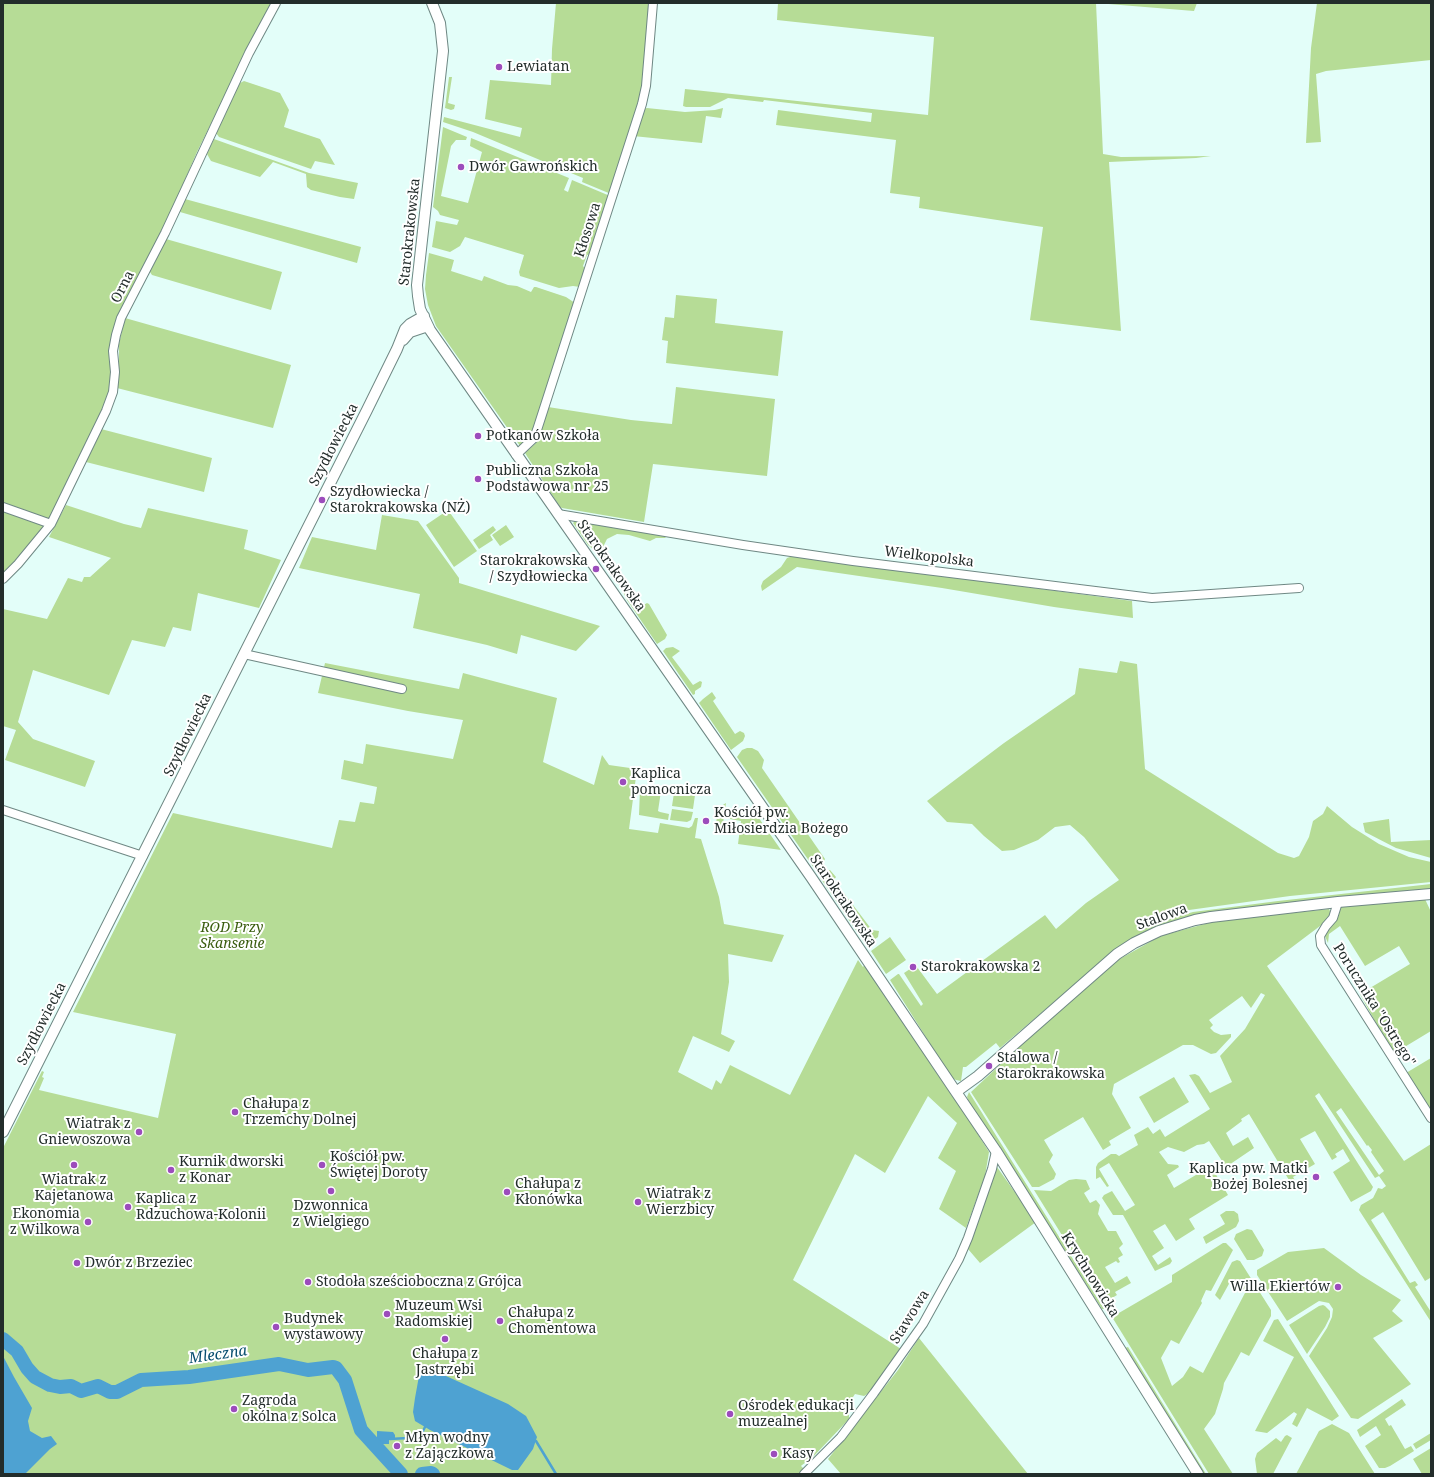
<!DOCTYPE html>
<html>
<head>
<meta charset="utf-8">
<style>
  body { margin:0 }
  #map { position:relative; width:1434px; height:1477px; overflow:hidden; background:#e3fef9; font-family:"Noto Serif",serif }
  canvas { display:block }
  .frame { position:absolute; inset:0; border:4px solid #232d2b; pointer-events:none }
</style>
</head>
<body>
<div id="map">
<canvas width="1434" height="1477"></canvas>
<div class="frame"></div>
</div>
<script>
const ctx = document.querySelector('canvas').getContext('2d');
ctx.lineJoin = 'round';
function paint(path, color) { ctx.fillStyle = color; ctx.fill(path, 'evenodd'); }
const shape = rows => new Path2D(rows.map(r => 'M' + r).join(''));
function stroke(path, color, width, dash) { ctx.strokeStyle = color; ctx.lineWidth = width; ctx.lineCap = dash ? 'butt' : 'round'; ctx.setLineDash(dash || []); ctx.stroke(path); }
function write(font, color, halo, rows, align = 'center') {
  ctx.font = font + ' "Noto Serif",serif'; ctx.lineWidth = 4; ctx.setLineDash([]); ctx.textBaseline = 'middle'; ctx.strokeStyle = halo; ctx.fillStyle = color; for (const [text, x, y, turn = 0] of rows) {
    ctx.save(); ctx.translate(x, y); ctx.rotate((+turn || 0) * Math.PI / 180); ctx.textAlign = isNaN(turn) ? turn : align; if (halo) ctx.strokeText(text, 0, 0); ctx.fillText(text, 0, 0); ctx.restore();
  }
}
paint(shape([
  [3,3,273,3,227,91,197,152,164,228,119,317,111,364,110,395,54,512,17,561,3,575],
  [556,3,649,4,643,85,640,100,611,194,582,182,583,178,473,132,443,122,444,117,520,137,522,128,485,119,490,80,551,85,552,49],
  [778,3,1197,3,1194,11,1096,3,1103,154,1121,157,1211,156,1196,158,1109,162,1121,331,1030,320,1043,227,919,208,920,197,890,193,896,140,776,125,778,110,871,122,872,113,764,100,763,102,728,98,710,107,686,107,683,106,685,89,928,115,934,37,777,20],
  [1317,3,1431,3,1431,60,1326,71,1316,74,1321,142,1306,143,1311,48],
  [449,77,452,77,448,103,455,105,454,109,451,110,445,108],
  [244,81,280,93,289,110,284,127,320,139,335,165,315,161,311,169,219,137,216,133,227,105,240,83],
  [647,108,685,112,715,110,723,108,721,118,706,116,702,143,633,136,644,109],
  [443,127,467,137,466,140,456,140,451,146,441,196,468,203,482,152,470,146,471,138,569,178,564,190,568,192,572,180,610,196,591,254,587,255,583,266,586,270,580,287,573,286,559,288,520,276,519,272,524,255,465,237,460,246,450,252,432,247,436,221,457,225,459,220,440,215,438,211,433,207],
  [214,139,309,173,358,183,354,199,340,197,311,190,307,187,306,174,273,162,260,177,211,161,207,154],
  [185,199,361,247,357,263,180,212],
  [166,239,282,272,271,310,152,275,150,272,150,268],
  [429,253,454,260,451,271,482,281,484,276,508,285,517,286,531,292,534,287,536,287,566,297,575,303,531,436,520,446,436,326,428,305,425,289,426,275],
  [676,295,717,299,715,323,783,331,778,376,666,363,668,341,662,340,665,317,674,318],
  [125,318,291,365,273,428,117,388,119,366,119,344],
  [676,387,775,399,767,476,653,464,644,522,562,508,560,507,525,453,536,443,548,407,631,420,672,424],
  [101,429,212,458,204,492,86,462],
  [66,505,124,524,141,528,148,508,248,530,244,549,281,560,259,608,198,593,191,631,173,627,165,647,132,640,109,695,33,670,18,722,33,739,95,761,85,787,5,760,16,730,3,726,3,609,47,619,68,578,82,582,84,577,90,577,111,558,49,537],
  [448,510,477,551,454,567,426,525],
  [382,515,418,521,459,578,459,583,600,626,576,651,521,635,517,654,487,645,413,628,420,594,299,568,312,537,376,550],
  [575,521,667,536,665,538,656,538,650,541,629,535,617,534,607,539,603,547,642,606,647,603,649,604,667,635,665,639,657,644,627,600,616,578,618,576,602,554,600,555,588,545,573,523],
  [506,525,514,537,500,546,492,535],
  [493,526,496,530,490,535,493,540,479,549,473,540],
  [793,556,1132,601,1133,618,1054,607,942,588,797,567,762,591,761,586,763,581,781,567,787,558],
  [673,647,680,651,672,657,693,685,700,681,702,682,701,687,695,691,695,694,693,695,663,651,666,648],
  [1120,661,1137,664,1145,769,1278,853,1294,858,1299,856,1309,837,1313,821,1323,814,1327,806,1352,827,1379,844,1409,857,1431,862,1431,882,1290,896,1189,910,1151,920,1153,926,1175,917,1193,912,1278,901,1431,884,1431,890,1193,916,1165,925,1115,951,1087,974,1000,1048,996,1043,966,1067,963,1067,961,1081,956,1080,951,1077,890,980,898,974,899,974,921,1006,923,1004,904,973,910,969,912,971,917,967,937,994,1045,915,1056,929,1086,903,1119,880,1084,837,1070,825,1055,827,1038,840,1014,850,1002,851,984,836,972,824,947,822,927,801,1004,743,1075,694,1079,668,1117,673],
  [325,663,459,689,463,673,557,698,543,762,594,785,602,755,609,765,637,769,629,829,658,833,660,823,689,828,692,826,695,818,698,818,695,838,701,839,719,897,724,924,784,935,772,962,728,954,729,982,721,1034,735,1041,729,1052,693,1036,678,1072,712,1090,716,1080,721,1084,730,1065,790,1095,858,960,863,967,865,964,933,1063,931,1065,969,1120,989,1152,985,1176,966,1228,939,1209,956,1171,938,1158,957,1123,928,1096,885,1173,855,1154,793,1280,901,1349,869,1393,864,1396,855,1394,849,1403,849,1419,812,1458,802,1465,801,1466,804,1469,801,1474,3,1474,3,1148,42,1071,44,1072,42,1077,44,1078,39,1090,158,1118,176,1034,73,1012,173,813,332,848,339,820,355,822,360,802,374,804,377,787,341,779,344,760,363,764,366,744,453,759,463,720,408,711,318,693],
  [712,692,716,698,713,701,735,734,740,731,744,733,745,736,743,741,731,750,699,703,703,699],
  [747,748,752,748,758,751,764,760,762,768,825,859,823,863,814,868,737,757,742,750],
  [640,789,661,791,658,811,660,812,669,814,668,820,639,815],
  [674,793,695,795,693,809,672,806],
  [726,803,723,823,719,826,716,825,718,808],
  [732,808,754,811,781,850,738,844,741,821,730,819],
  [672,809,693,812,691,820,687,822,670,820],
  [1389,819,1391,842,1431,840,1431,858,1396,848,1365,832,1363,823],
  [830,870,836,877,834,880,872,930,879,931,878,937,867,945,866,945,819,876,826,871],
  [1425,899,1431,912,1431,1031,1393,1054,1360,994,1410,964,1399,946,1365,966,1340,926,1329,934,1328,943,1324,934,1339,907],
  [1329,909,1331,913,1324,923,1267,966,1404,1161,1431,1144,1431,1280,1430,1278,1425,1281,1383,1212,1371,1220,1410,1283,1415,1281,1418,1285,1415,1287,1431,1312,1431,1322,1359,1210,1361,1205,1373,1198,1378,1188,1382,1189,1386,1186,1379,1176,1375,1178,1319,1093,1315,1096,1373,1187,1371,1191,1351,1202,1333,1172,1350,1161,1343,1149,1335,1154,1337,1157,1332,1160,1315,1131,1300,1139,1315,1164,1293,1177,1296,1182,1292,1185,1249,1114,1241,1119,1242,1121,1226,1133,1233,1146,1248,1137,1254,1148,1226,1167,1209,1141,1204,1144,1197,1145,1184,1152,1168,1147,1159,1152,1168,1164,1178,1165,1179,1167,1167,1175,1174,1188,1211,1166,1228,1195,1189,1219,1195,1229,1176,1241,1165,1224,1153,1231,1164,1248,1152,1256,1158,1265,1170,1257,1172,1261,1170,1264,1155,1271,1123,1215,1113,1215,1102,1198,1104,1195,1112,1191,1125,1211,1135,1205,1109,1163,1099,1169,1109,1186,1107,1187,1100,1177,1096,1179,1096,1167,1098,1163,1111,1154,1116,1154,1119,1156,1138,1145,1134,1135,1148,1127,1153,1134,1160,1129,1165,1137,1210,1109,1189,1075,1195,1074,1199,1076,1210,1093,1232,1082,1220,1056,1245,1029,1265,995,1261,993,1251,1008,1242,996,1209,1020,1213,1025,1210,1028,1214,1032,1221,1035,1231,1034,1231,1037,1216,1053,1211,1054,1193,1045,1183,1045,1114,1084,1112,1094,1131,1128,1109,1141,1111,1145,1103,1150,1083,1117,1044,1140,1053,1155,1049,1162,1056,1174,1054,1179,1039,1187,1032,1187,971,1092,1004,1061,1004,1059,1099,974,1116,961,1157,938,1164,935,1216,921],
  [1341,1108,1367,1146,1368,1145,1372,1150,1371,1152,1384,1171,1379,1175,1336,1112],
  [890,937,906,960,886,974,871,951],
  [1431,1058,1431,1111,1406,1073],
  [1174,1077,1189,1102,1154,1123,1139,1097],
  [969,1092,1104,1309,1102,1309,969,1102,967,1097],
  [997,1167,1036,1222,980,1263,968,1249],
  [1076,1179,1086,1180,1090,1189,1084,1193,1090,1203,1096,1200,1100,1205,1098,1214,1108,1231,1116,1231,1123,1244,1119,1248,1123,1255,1118,1258,1120,1262,1118,1263,1116,1261,1105,1267,1115,1283,1127,1276,1131,1283,1115,1292,1117,1295,1104,1303,1034,1190,1051,1191,1069,1180],
  [1226,1211,1234,1211,1238,1214,1239,1221,1236,1227,1206,1244,1203,1237,1225,1224,1220,1215],
  [1247,1229,1252,1230,1264,1250,1262,1256,1254,1260,1247,1260,1234,1239,1236,1234],
  [1223,1243,1226,1243,1233,1250,1211,1291,1206,1290,1201,1301,1202,1303,1179,1344,1171,1340,1161,1358,1172,1386,1183,1377,1190,1366,1203,1373,1246,1291,1230,1282,1220,1300,1215,1295,1232,1262,1237,1260,1240,1261,1271,1310,1271,1316,1249,1356,1241,1352,1224,1383,1223,1389,1215,1414,1204,1429,1233,1474,1209,1474,1112,1317,1172,1282,1172,1275],
  [1324,1248,1361,1275,1401,1300,1392,1311,1403,1321,1373,1338,1411,1384,1358,1419,1351,1418,1309,1356,1327,1328,1332,1317,1333,1309,1329,1303,1319,1301,1287,1321,1257,1275,1257,1270,1288,1252],
  [1323,1305,1325,1306,1330,1311,1330,1317,1325,1327,1307,1354,1289,1325,1319,1306],
  [1278,1319,1339,1416,1332,1421,1307,1408,1297,1427,1292,1424,1297,1414,1294,1412,1267,1433,1255,1431,1294,1357,1263,1341,1274,1320],
  [919,1338,1028,1474,841,1474,828,1459,898,1370],
  [1128,1347,1206,1474,1203,1474,1125,1348],
  [1402,1399,1406,1405,1385,1419,1389,1426,1391,1425,1405,1449,1411,1446,1414,1451,1390,1466,1385,1468,1379,1468,1365,1446,1381,1435,1376,1426,1360,1437,1357,1430],
  [1332,1424,1349,1433,1375,1474,1296,1474,1319,1431],
  [1431,1433,1431,1440,1416,1449,1413,1444],
  [1287,1435,1292,1438,1273,1474,1257,1474,1255,1459,1257,1453,1276,1438,1281,1442,1285,1436],
  [1431,1448,1431,1474,1422,1474,1413,1459]
]), '#b6dc96');
paint(shape([
  [3,1356,14,1377,32,1408,28,1421,30,1431,42,1438,51,1436,57,1444,50,1449,25,1474,3,1474],
  [424,1372,434,1372,446,1376,508,1404,526,1416,537,1437,533,1449,518,1470,512,1470,430,1430,415,1421,413,1412,415,1398,419,1376,421,1373],
  [377,1431,393,1432,395,1435,395,1438,393,1440,389,1440,389,1444,377,1444]
]), '#4ea2d2');
stroke(shape([
  [416,1438,420,1437,426,1425],
  [390,1439,408,1438],
  [369,1440,379,1440],
  [533,1441,536,1441,556,1474]
]), '#4ea2d2', 2.5);
stroke(shape([
  [3,1339,17,1351,27,1368,35,1377,50,1385,60,1387,71,1386,81,1391,98,1386,110,1392,117,1392,141,1380,189,1377,279,1364,308,1370,333,1367,336,1368,345,1380,361,1430,401,1474],
  [422,1474,431,1473,433,1474]
]), '#4ea2d2', 14);
const minor = shape([
  [516,455,534,438,537,430,642,104,646,86,653,3],
  [3,507,51,524],
  [558,514,743,545,853,561,1152,598,1299,588],
  [3,579,18,564,51,524,106,411,113,392,115,372,113,351,116,335,121,318,165,233,249,53,276,3],
  [244,654,402,689],
  [3,810,143,856],
  [1338,902,1333,918,1326,926,1320,936,1321,945,1431,1118],
  [804,1474,841,1437,874,1393,923,1324,959,1259,968,1238,992,1169,996,1151]
]);
const tertiary = shape([
  [432,3,440,23,443,51,417,285,418,296,420,309,430,330,811,877,956,1092,996,1151,1198,1474],
  [403,340,410,332,428,326],
  [956,1092,978,1076,1117,954,1134,943,1159,931,1195,920,1211,917,1338,902,1431,894],
  [3,1132,367,410,397,349,405,329,410,324,424,316]
]);
stroke(minor, '#6f8884', 10);
stroke(tertiary, '#6f8884', 12);
stroke(minor, '#fff', 8);
stroke(tertiary, '#fff', 10);
for (const [x, y, r, color] of [
  [499,67,4,"#9c4cbc"],
  [461,167,4,"#9c4cbc"],
  [478,436,4,"#9c4cbc"],
  [478,479,4,"#9c4cbc"],
  [322,500,4,"#9c4cbc"],
  [596,569,4,"#9c4cbc"],
  [623,782,4,"#9c4cbc"],
  [706,821,4,"#9c4cbc"],
  [913,967,4,"#9c4cbc"],
  [989,1066,4,"#9c4cbc"],
  [235,1112,4,"#9c4cbc"],
  [139,1132,4,"#9c4cbc"],
  [74,1165,4,"#9c4cbc"],
  [322,1165,4,"#9c4cbc"],
  [171,1170,4,"#9c4cbc"],
  [1316,1177,4,"#9c4cbc"],
  [331,1191,4,"#9c4cbc"],
  [507,1192,4,"#9c4cbc"],
  [638,1202,4,"#9c4cbc"],
  [128,1207,4,"#9c4cbc"],
  [88,1222,4,"#9c4cbc"],
  [77,1263,4,"#9c4cbc"],
  [308,1282,4,"#9c4cbc"],
  [1338,1287,4,"#9c4cbc"],
  [387,1314,4,"#9c4cbc"],
  [500,1321,4,"#9c4cbc"],
  [276,1327,4,"#9c4cbc"],
  [445,1339,4,"#9c4cbc"],
  [234,1409,4,"#9c4cbc"],
  [730,1414,4,"#9c4cbc"],
  [397,1446,4,"#9c4cbc"],
  [774,1454,4,"#9c4cbc"]
]) { const dot = new Path2D(); dot.arc(x, y, r, 0, 2 * Math.PI); ctx.fillStyle = color; ctx.fill(dot); stroke(dot, '#fff', 1.5); }
write('14px', '#232d2b', '#fff', [
  ["Lewiatan",507,67],
  ["Dwór Gawrońskich",469,167],
  ["Potkanów Szkoła",486,436],
  ["Publiczna Szkoła",486,471],
  ["Podstawowa nr 25",486,487],
  ["Szydłowiecka /",330,492],
  ["Starokrakowska (NŻ)",330,508],
  ["Starokrakowska",588,561,"right"],
  ["/ Szydłowiecka",588,577,"right"],
  ["Kaplica",631,774],
  ["pomocnicza",631,790],
  ["Kościół pw.",714,813],
  ["Miłosierdzia Bożego",714,829],
  ["Starokrakowska 2",921,967],
  ["Stalowa /",997,1058],
  ["Starokrakowska",997,1074],
  ["Chałupa z",243,1104],
  ["Trzemchy Dolnej",243,1120],
  ["Wiatrak z",131,1124,"right"],
  ["Gniewoszowa",131,1140,"right"],
  ["Kościół pw.",330,1157],
  ["Świętej Doroty",330,1173],
  ["Kurnik dworski",179,1162],
  ["z Konar",179,1178],
  ["Kaplica pw. Matki",1308,1169,"right"],
  ["Bożej Bolesnej",1308,1185,"right"],
  ["Wiatrak z",74,1180,"center"],
  ["Kajetanowa",74,1196,"center"],
  ["Chałupa z",515,1184],
  ["Kłonówka",515,1200],
  ["Wiatrak z",646,1194],
  ["Wierzbicy",646,1210],
  ["Kaplica z",136,1199],
  ["Rdzuchowa-Kolonii",136,1215],
  ["Dzwonnica",331,1206,"center"],
  ["z Wielgiego",331,1222,"center"],
  ["Ekonomia",80,1214,"right"],
  ["z Wilkowa",80,1230,"right"],
  ["Dwór z Brzeziec",85,1263],
  ["Stodoła sześcioboczna z Grójca",316,1282],
  ["Willa Ekiertów",1330,1287,"right"],
  ["Muzeum Wsi",395,1306],
  ["Radomskiej",395,1322],
  ["Chałupa z",508,1313],
  ["Chomentowa",508,1329],
  ["Budynek",284,1319],
  ["wystawowy",284,1335],
  ["Chałupa z",445,1354,"center"],
  ["Jastrzębi",445,1370,"center"],
  ["Zagroda",242,1401],
  ["okólna z Solca",242,1417],
  ["Ośrodek edukacji",738,1406],
  ["muzealnej",738,1422],
  ["Młyn wodny",405,1438],
  ["z Zajączkowa",405,1454],
  ["Kasy",782,1454]
], 'left');
write('14px', '#232d2b', '#fff', [
  ["Kłosowa",588,230,-72],
  ["Starokrakowska",410,232,-84],
  ["Orna",123,287,-63],
  ["Szydłowiecka",334,445,-63],
  ["Wielkopolska",929,557,7],
  ["Starokrakowska",611,566,55],
  ["Szydłowiecka",188,735,-64],
  ["Starokrakowska",843,901,56],
  ["Stalowa",1162,917,-20],
  ["Porucznika \"Ostrego\"",1374,1005,58],
  ["Szydłowiecka",42,1024,-63],
  ["Krychnowicka",1090,1275,58],
  ["Stawowa",910,1317,-58]
]);
write('italic 14px', '#395c0e', '#fff', [
  ["ROD Przy",232,928],
  ["Skansenie",232,944]
]);
write('italic 15px', '#074d6e', '#fff', [
  ["Mleczna",218,1355,-8]
]);
</script>
</body>
</html>
